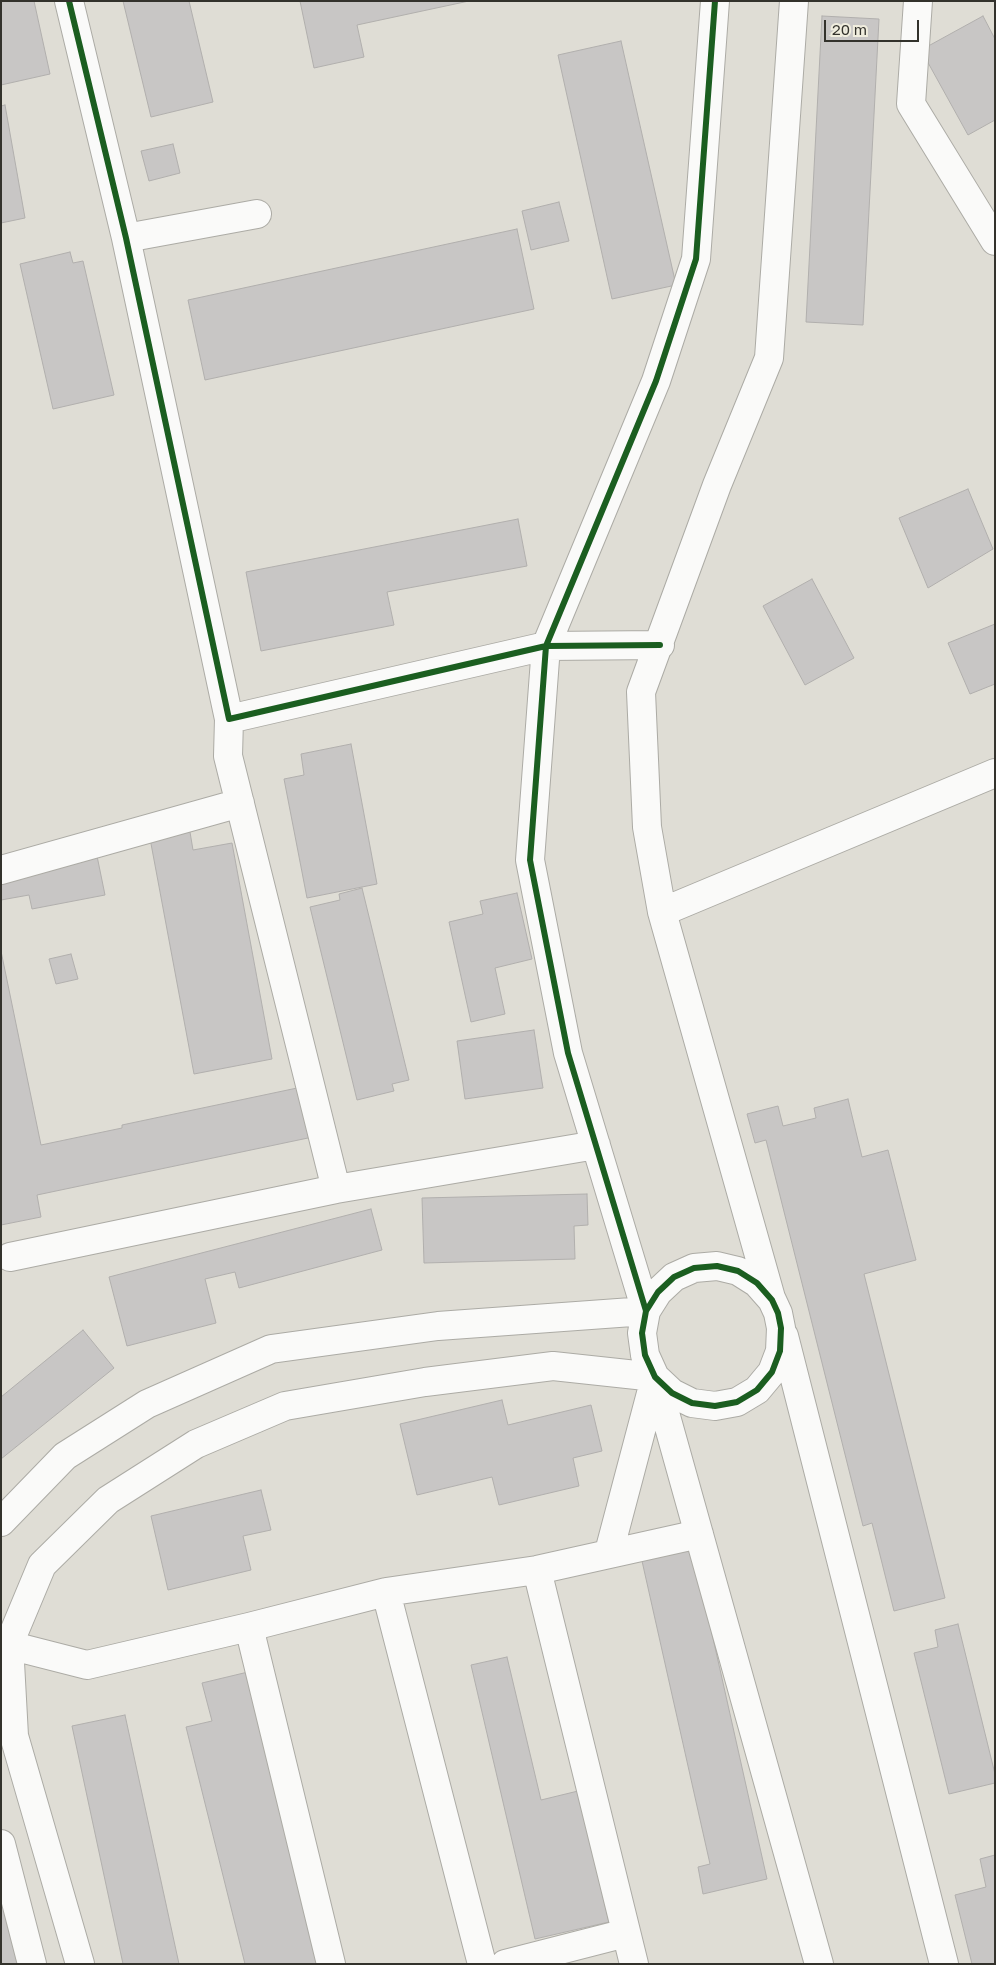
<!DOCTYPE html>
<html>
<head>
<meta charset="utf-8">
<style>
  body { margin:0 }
  #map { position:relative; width:996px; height:1965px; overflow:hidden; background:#dfddd5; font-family:"Golos Text",sans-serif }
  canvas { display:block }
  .frame { position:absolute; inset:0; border:2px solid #33322c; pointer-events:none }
  .scale { position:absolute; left:824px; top:20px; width:95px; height:22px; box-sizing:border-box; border:2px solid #33322c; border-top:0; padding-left:6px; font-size:15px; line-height:18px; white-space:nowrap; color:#33322c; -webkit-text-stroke:4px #f0edde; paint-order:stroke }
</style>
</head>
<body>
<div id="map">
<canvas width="996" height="1965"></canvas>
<div class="frame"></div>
<div class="scale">20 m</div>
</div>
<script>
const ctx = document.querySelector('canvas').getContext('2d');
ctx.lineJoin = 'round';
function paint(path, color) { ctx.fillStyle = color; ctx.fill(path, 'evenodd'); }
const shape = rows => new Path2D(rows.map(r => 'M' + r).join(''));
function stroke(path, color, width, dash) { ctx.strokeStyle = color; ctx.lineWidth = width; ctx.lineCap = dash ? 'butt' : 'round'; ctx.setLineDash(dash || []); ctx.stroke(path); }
const building = shape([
  [1,1,34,1,50,74,1,85,1,1],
  [123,1,189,1,213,102,151,117,123,1],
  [300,1,469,1,357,25,364,57,314,68,300,1],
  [822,16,879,19,863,325,806,322,822,16],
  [983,16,995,39,995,120,968,135,921,50,983,16],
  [621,41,676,285,612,299,558,55,621,41],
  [5,105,25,218,1,223,1,106,5,105],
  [173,144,180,173,149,181,141,151,173,144],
  [559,202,569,241,531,250,522,211,559,202],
  [517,229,534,309,205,380,188,300,517,229],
  [70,252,73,263,83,261,114,395,53,409,20,264,70,252],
  [968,489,993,549,928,588,899,518,968,489],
  [518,519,527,566,387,592,394,625,261,651,246,572,518,519],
  [812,579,854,658,805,685,763,606,812,579],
  [995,624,995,684,970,694,948,643,995,624],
  [351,744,377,884,307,898,284,779,304,775,301,754,351,744],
  [189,826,193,850,232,843,272,1059,194,1074,149,833,189,826],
  [96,851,105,895,32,909,29,895,1,900,1,870,96,851],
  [362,888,409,1080,392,1084,394,1091,357,1100,310,907,340,900,339,894,362,888],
  [517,893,532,959,495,968,505,1014,471,1022,449,922,483,914,480,901,517,893],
  [1,951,41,1145,122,1128,122,1125,316,1084,327,1134,37,1195,41,1217,1,1225,1,951],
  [71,954,78,979,56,984,49,959,71,954],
  [534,1030,543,1088,465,1099,457,1041,534,1030],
  [848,1099,862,1157,888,1150,916,1260,864,1274,945,1598,894,1611,872,1523,863,1526,766,1140,755,1143,747,1114,778,1106,783,1126,816,1118,814,1108,848,1099],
  [587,1194,588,1225,574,1226,575,1259,424,1263,422,1198,587,1194],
  [371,1209,382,1250,239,1288,235,1272,205,1279,216,1323,127,1346,109,1277,371,1209],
  [83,1330,114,1368,1,1459,1,1397,83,1330],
  [502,1400,508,1425,591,1405,602,1451,573,1458,579,1486,499,1505,492,1477,417,1495,400,1424,502,1400],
  [261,1490,271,1530,243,1536,251,1570,168,1590,151,1516,261,1490],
  [693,1549,767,1879,703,1894,698,1867,710,1864,642,1561,693,1549],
  [958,1624,995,1774,995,1783,949,1794,914,1653,938,1647,935,1630,958,1624],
  [507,1657,541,1800,578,1791,609,1922,535,1939,471,1665,507,1657],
  [248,1672,321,1964,245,1964,186,1727,212,1721,202,1683,248,1672],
  [125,1715,179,1964,123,1964,72,1726,125,1715],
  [995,1855,995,1964,972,1964,955,1895,986,1887,980,1859,995,1855],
  [8,1903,21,1964,1,1964,1,1905,8,1903]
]);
paint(building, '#c8c6c5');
stroke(building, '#b1afad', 1);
const minor = shape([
  [69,1,126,238,229,719,546,646,660,645],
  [918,1,911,104,995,241],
  [126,238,257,214],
  [229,719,228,756,336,1189],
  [1,870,240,803],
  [662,912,995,773],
  [10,1257,336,1189,596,1145],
  [771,1298,662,912,647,827,641,692,717,485,769,358,794,1],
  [646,1311,658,1292,674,1277,694,1268,717,1266,738,1271,757,1283,772,1300,778,1313,781,1328,780,1351,772,1372,757,1390,737,1402,715,1406,692,1403,672,1393,655,1377,645,1355,642,1333,646,1311,568,1053,530,860,546,646,656,381,696,259,715,1],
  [784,1336,944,1964],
  [655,1377,819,1964],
  [1,1522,65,1456,147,1404,271,1349,438,1326,646,1311],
  [609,1552,655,1378],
  [537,1570,634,1964],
  [386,1592,482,1964],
  [249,1627,331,1964],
  [1,1643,87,1665,249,1627,386,1592,537,1570,699,1534],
  [1,1844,32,1964],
  [80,1964,14,1736,9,1644,42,1565,108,1500,196,1444,285,1406,425,1382,553,1366,655,1377],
  [505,1964,626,1933]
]);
stroke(minor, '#acaba5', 30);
stroke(minor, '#fafaf9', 28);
stroke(shape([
  [69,1,126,238,229,719,546,646,660,645],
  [646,1311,658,1292,674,1277,694,1268,717,1266,738,1271,757,1283,772,1300,778,1313,781,1328,780,1351,772,1372,757,1390,737,1402,715,1406,692,1403,672,1393,655,1377,645,1355,642,1333,646,1311,568,1053,530,860,546,646,656,381,696,259,715,1]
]), '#1b5e20', 6);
</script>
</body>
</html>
